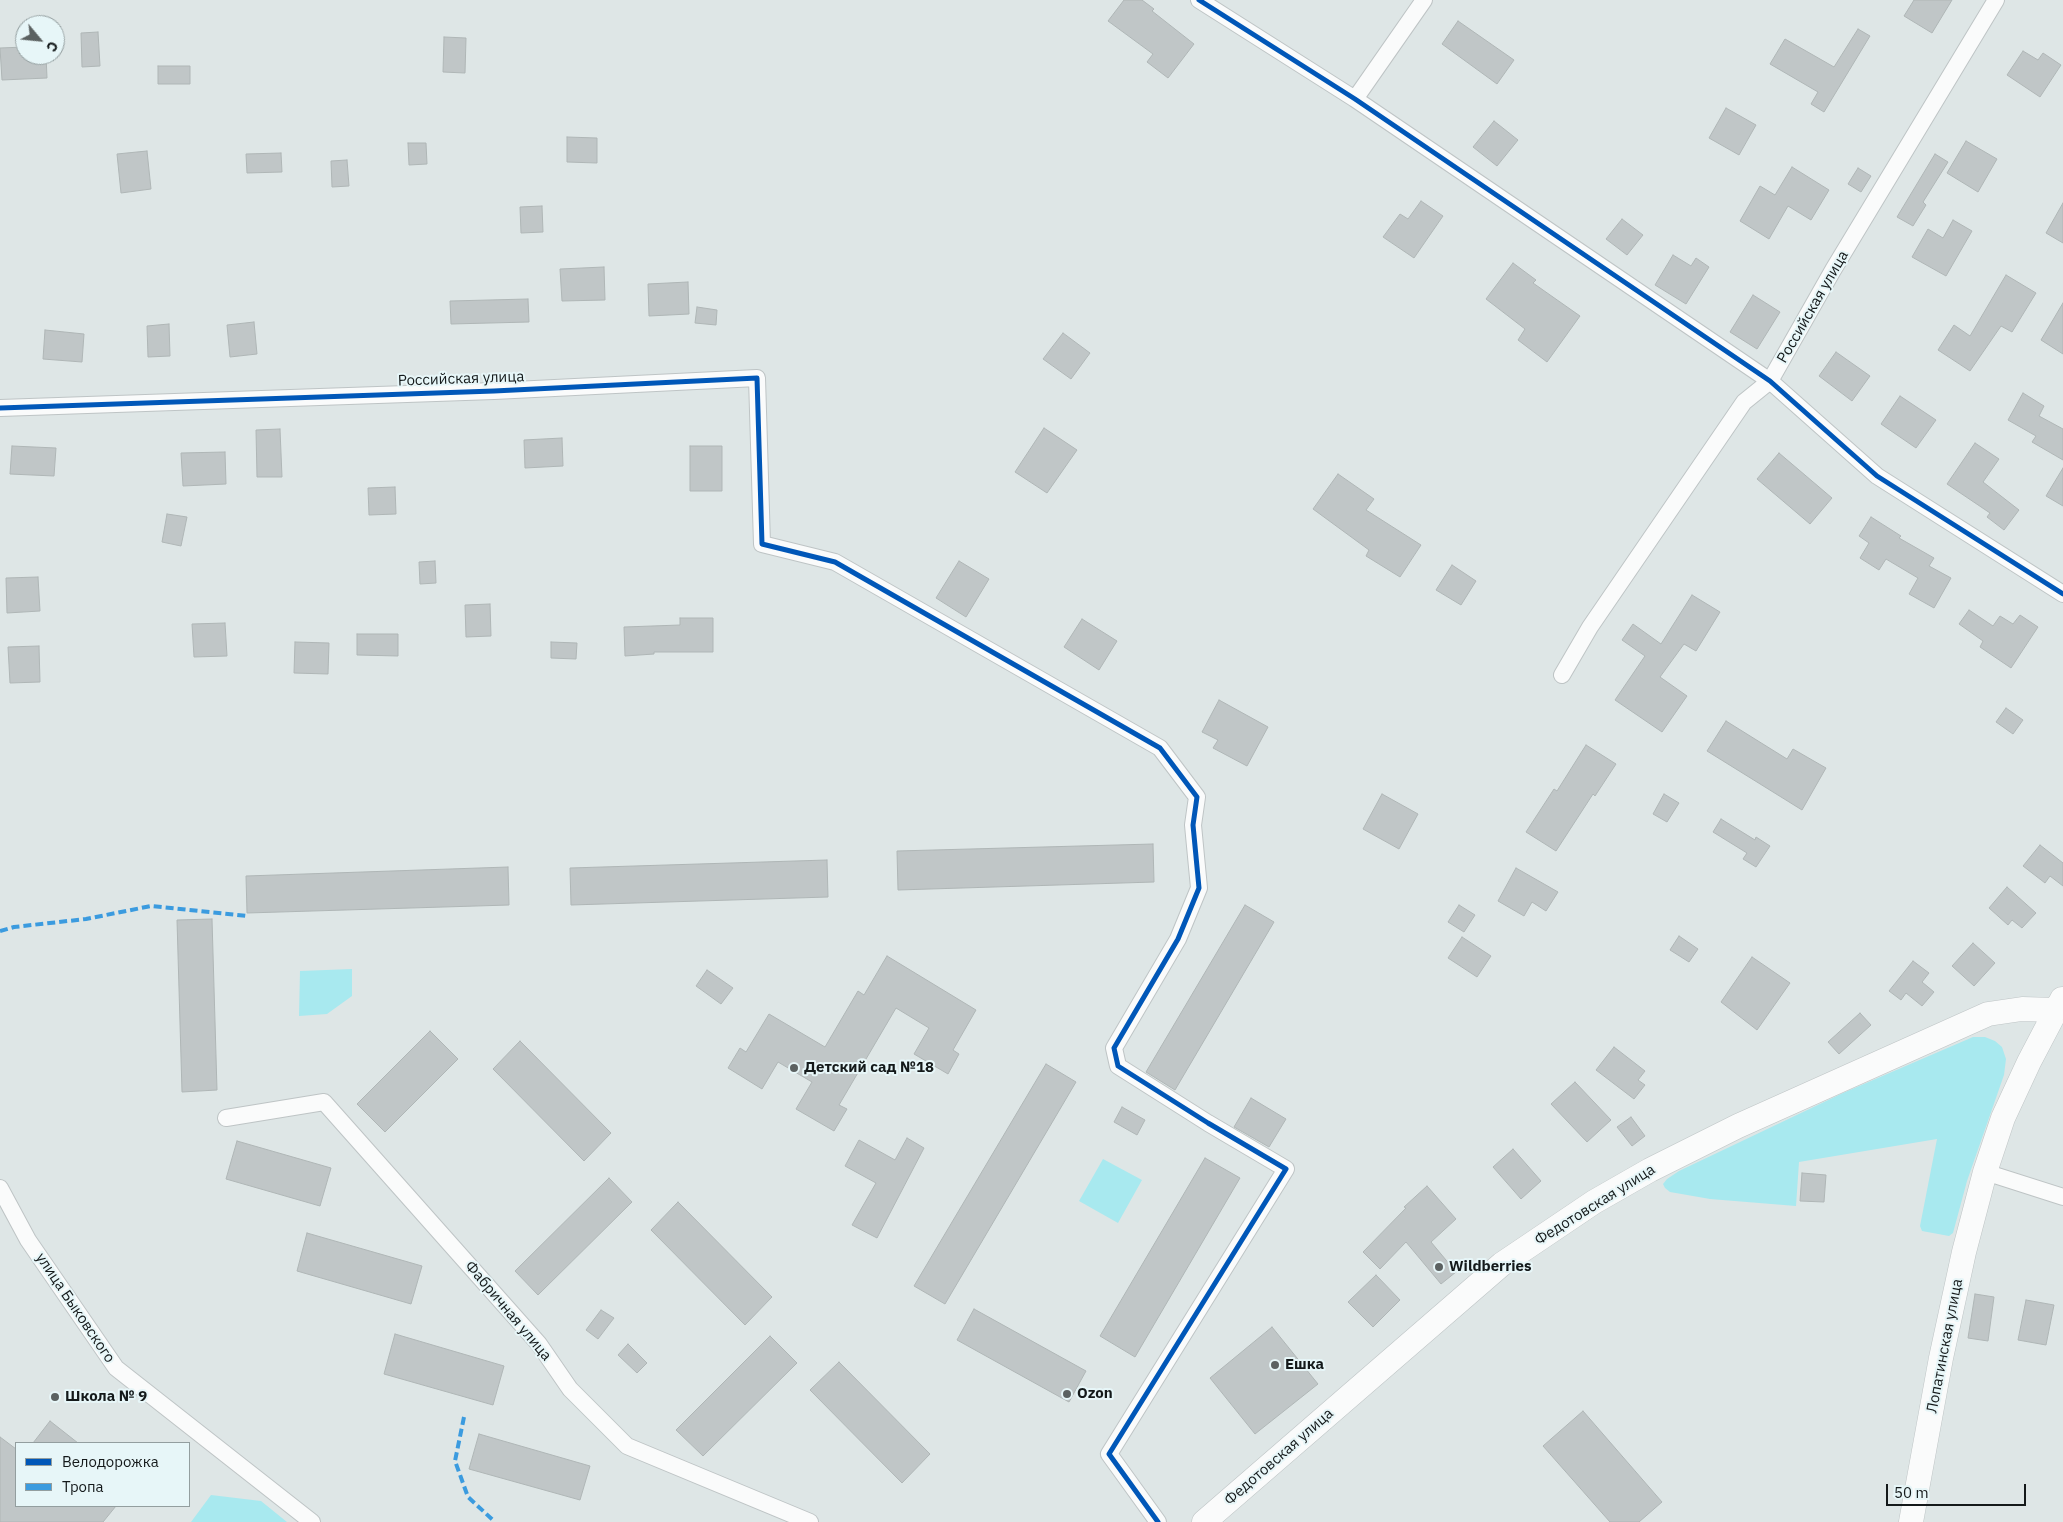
<!DOCTYPE html>
<html>
<head>
<meta charset="utf-8">
<style>
  body { margin:0 }
  #map { position:relative; width:2063px; height:1522px; overflow:hidden; background:#dee6e6; font-family:"IBM Plex Sans",sans-serif }
  canvas { display:block }
  .legend { position:absolute; left:15px; top:1442px; width:175px; height:65px; box-sizing:border-box; background:#e7f6f8; border:1px solid #939e9f; margin:0; padding:6px 9px; list-style:none; font-size:15px; color:#14191a }
  .legend li { display:flex; align-items:center; gap:10px; height:25px }
  .legend b { width:25px; border:1px solid #939e9f }
  .north { position:absolute; left:15px; top:15px; width:50px; height:50px; box-sizing:border-box; background:#e7f6f8; border:1px solid #939e9f; border-radius:50%; rotate:118deg; font-size:14px; font-weight:700; line-height:20px; text-align:center; color:#14191a }
  .north::after { content:''; display:block; margin:auto; width:18px; height:22px; background:#5b6161; clip-path:polygon(50% 0,100% 100%,50% 72%,0 100%) }
  .scale { position:absolute; left:1886px; top:1484px; width:140px; height:22px; box-sizing:border-box; border:2px solid #14191a; border-top:0; padding-left:6px; font-size:15px; line-height:18px; white-space:nowrap; color:#14191a; -webkit-text-stroke:4px #e7f6f8; paint-order:stroke }
</style>
</head>
<body>
<div id="map">
<canvas width="2063" height="1522"></canvas>
<ul class="legend">
<li><b style="height:6px;background:#0057b8"></b>Велодорожка</li>
<li><b style="height:6px;background:#3b9bdf"></b>Тропа</li>
</ul>
<div class="north">С</div>
<div class="scale">50 m</div>
</div>
<script>
const ctx = document.querySelector('canvas').getContext('2d');
ctx.lineJoin = 'round';
function paint(path, color) { ctx.fillStyle = color; ctx.fill(path, 'evenodd'); }
const shape = rows => new Path2D(rows.map(r => 'M' + r).join(''));
function stroke(path, color, width, dash) { ctx.strokeStyle = color; ctx.lineWidth = width; ctx.lineCap = dash ? 'butt' : 'round'; ctx.setLineDash(dash || []); ctx.stroke(path); }
function write(font, color, halo, rows, align = 'center') {
  ctx.font = font + ' "IBM Plex Sans",sans-serif'; ctx.lineWidth = 4; ctx.setLineDash([]); ctx.textBaseline = 'middle'; ctx.strokeStyle = halo; ctx.fillStyle = color; for (const [text, x, y, turn = 0] of rows) {
    ctx.save(); ctx.translate(x, y); ctx.rotate((+turn || 0) * Math.PI / 180); ctx.textAlign = isNaN(turn) ? turn : align; if (halo) ctx.strokeText(text, 0, 0); ctx.fillText(text, 0, 0); ctx.restore();
  }
}
paint(shape([
  [352,969,352,996,327,1014,299,1016,300,971],
  [1973,1037,1985,1037,1995,1041,2002,1047,2006,1059,2004,1075,1967,1181,1953,1233,1949,1236,1922,1231,1920,1226,1937,1139,1799,1162,1796,1206,1710,1199,1670,1192,1665,1188,1663,1184,1667,1179,1679,1171,1843,1093],
  [1103,1159,1142,1180,1118,1223,1079,1201],
  [211,1495,261,1501,287,1522,191,1522]
]), '#a8e9ef');
const building = shape([
  [1124,0,1142,0,1154,9,1152,11,1194,44,1168,78,1147,62,1153,54,1108,21,1124,0],
  [1914,0,1952,0,1932,33,1904,16,1914,0],
  [1458,21,1514,60,1497,84,1442,44,1458,21],
  [1858,29,1870,36,1824,112,1811,104,1818,92,1770,64,1785,39,1834,67,1858,29],
  [98,32,100,66,82,67,81,33,98,32],
  [444,37,466,38,465,73,443,72,444,37],
  [25,47,25,55,46,55,47,78,2,80,0,48,25,47],
  [2023,51,2038,60,2043,53,2061,65,2040,97,2007,75,2023,51],
  [158,66,190,66,190,84,158,84,158,66],
  [1726,108,1756,125,1739,155,1709,138,1726,108],
  [1494,121,1518,140,1497,166,1473,147,1494,121],
  [567,137,597,138,597,163,567,162,567,137],
  [1966,141,1997,159,1978,192,1947,173,1966,141],
  [408,143,426,143,427,164,409,165,408,143],
  [147,151,151,189,121,193,117,154,147,151],
  [281,153,282,172,247,173,246,154,281,153],
  [1935,154,1948,162,1923,202,1926,205,1913,226,1897,217,1935,154],
  [347,160,349,186,332,187,331,161,347,160],
  [1792,167,1829,190,1811,220,1788,206,1769,239,1740,221,1760,186,1775,195,1792,167],
  [1858,168,1871,176,1861,192,1848,184,1858,168],
  [1421,201,1443,216,1414,258,1383,237,1400,214,1408,219,1421,201],
  [2063,203,2063,243,2046,233,2063,203],
  [542,206,543,232,521,233,520,207,542,206],
  [1622,219,1643,235,1627,255,1606,239,1622,219],
  [1953,220,1972,231,1946,276,1912,257,1928,229,1943,238,1953,220],
  [1673,255,1691,266,1696,258,1709,267,1686,304,1655,285,1673,255],
  [1513,263,1536,280,1533,283,1580,316,1547,362,1518,340,1525,329,1486,299,1513,263],
  [604,267,605,300,562,301,560,269,604,267],
  [2006,275,2036,293,2012,332,2001,326,1970,371,1938,350,1954,325,1970,336,2006,275],
  [688,282,689,314,649,316,648,284,688,282],
  [1753,295,1780,312,1757,349,1730,332,1753,295],
  [528,299,529,322,451,324,450,301,528,299],
  [2063,303,2063,354,2041,340,2063,303],
  [697,307,717,310,716,325,695,323,697,307],
  [254,322,257,354,230,357,227,325,254,322],
  [169,324,170,356,148,357,147,326,169,324],
  [45,330,84,334,82,362,43,359,45,330],
  [1063,333,1090,353,1071,379,1043,359,1063,333],
  [1836,352,1870,376,1852,401,1819,376,1836,352],
  [2023,393,2044,406,2039,416,2063,429,2063,460,2032,442,2036,436,2008,420,2023,393],
  [1900,396,1936,420,1916,448,1881,424,1900,396],
  [1044,428,1077,450,1047,493,1015,472,1044,428],
  [280,429,282,477,257,477,256,430,280,429],
  [562,438,563,466,525,468,524,440,562,438],
  [1975,443,1999,459,1983,482,2019,510,2004,530,1987,517,1990,513,1947,484,1975,443],
  [12,446,56,448,54,476,10,474,12,446],
  [690,446,722,446,722,491,690,491,690,446],
  [225,452,226,484,183,486,181,453,225,452],
  [1779,453,1832,498,1810,524,1757,479,1779,453],
  [2063,468,2063,506,2046,496,2063,468],
  [1338,474,1374,499,1366,510,1421,545,1400,577,1366,556,1369,550,1313,509,1338,474],
  [395,487,396,514,369,515,368,488,395,487],
  [167,514,187,517,181,546,162,542,167,514],
  [1871,517,1901,536,1899,538,1934,558,1929,566,1951,578,1934,608,1909,594,1918,578,1886,559,1879,570,1860,558,1869,543,1859,536,1871,517],
  [435,561,436,583,420,584,419,562,435,561],
  [959,561,989,579,966,617,936,598,959,561],
  [1452,565,1476,581,1461,605,1436,590,1452,565],
  [38,577,40,611,7,613,6,578,38,577],
  [1692,595,1720,612,1696,651,1684,644,1660,677,1687,696,1662,732,1615,700,1645,656,1622,640,1633,624,1661,644,1692,595],
  [490,604,491,636,466,637,465,605,490,604],
  [1969,610,1993,626,2000,616,2013,624,2020,615,2038,627,2011,668,1980,647,1983,641,1959,624,1969,610],
  [680,618,713,618,713,652,654,652,654,654,625,656,624,627,680,625,680,618],
  [1082,619,1117,641,1099,670,1064,647,1082,619],
  [225,623,227,656,194,657,192,624,225,623],
  [357,634,398,634,398,656,357,655,357,634],
  [295,642,329,643,328,674,294,673,295,642],
  [551,642,577,643,576,659,551,658,551,642],
  [39,646,40,682,10,683,8,647,39,646],
  [1219,700,1268,727,1247,766,1213,748,1218,740,1202,732,1219,700],
  [2006,708,2023,720,2013,734,1996,722,2006,708],
  [1726,721,1787,759,1793,749,1826,768,1802,810,1707,751,1726,721],
  [1586,745,1616,764,1595,796,1593,794,1556,851,1526,832,1554,789,1557,791,1586,745],
  [1382,794,1418,814,1399,849,1363,829,1382,794],
  [1664,794,1679,803,1667,822,1653,814,1664,794],
  [1721,819,1755,840,1756,837,1770,846,1756,867,1743,859,1747,853,1713,832,1721,819],
  [1153,844,1154,882,898,890,897,851,1153,844],
  [2040,845,2063,863,2063,886,2050,876,2045,883,2023,866,2040,845],
  [827,860,828,897,571,905,570,868,827,860],
  [508,867,509,905,247,913,246,876,508,867],
  [1516,868,1558,892,1546,911,1532,902,1524,916,1498,901,1516,868],
  [2007,887,2036,913,2022,928,2012,920,2008,925,1989,908,2007,887],
  [1245,905,1274,922,1175,1090,1146,1072,1245,905],
  [1459,905,1475,915,1464,932,1448,922,1459,905],
  [212,919,217,1090,182,1092,177,920,212,919],
  [1679,936,1698,949,1689,962,1670,950,1679,936],
  [1462,937,1491,956,1477,977,1448,958,1462,937],
  [1973,943,1995,963,1974,986,1952,966,1973,943],
  [887,956,976,1010,953,1050,959,1054,948,1074,914,1054,929,1028,896,1008,839,1105,847,1109,834,1131,796,1109,812,1082,778,1062,762,1089,728,1068,740,1048,746,1052,769,1014,825,1047,858,991,864,995,887,956],
  [1752,957,1790,983,1757,1030,1721,1002,1752,957],
  [1913,961,1929,973,1922,982,1934,992,1922,1006,1906,993,1901,1000,1889,991,1913,961],
  [707,970,733,988,721,1004,696,986,707,970],
  [1860,1013,1871,1025,1839,1054,1828,1042,1860,1013],
  [430,1031,458,1059,385,1132,357,1104,430,1031],
  [520,1041,611,1133,584,1161,493,1069,520,1041],
  [1614,1047,1645,1071,1638,1080,1645,1085,1634,1099,1596,1070,1614,1047],
  [1046,1064,1076,1082,945,1304,914,1286,1046,1064],
  [1575,1082,1611,1120,1587,1142,1551,1104,1575,1082],
  [1251,1098,1286,1119,1269,1147,1234,1127,1251,1098],
  [1122,1107,1145,1120,1137,1135,1114,1122,1122,1107],
  [1631,1117,1645,1136,1632,1146,1617,1127,1631,1117],
  [907,1138,924,1148,877,1238,852,1225,876,1183,845,1166,859,1140,895,1160,907,1138],
  [237,1141,331,1168,320,1206,226,1179,237,1141],
  [1513,1149,1541,1181,1521,1199,1493,1167,1513,1149],
  [1205,1158,1240,1178,1135,1357,1100,1336,1205,1158],
  [1802,1173,1826,1175,1824,1202,1800,1201,1802,1173],
  [609,1178,632,1202,538,1295,515,1271,609,1178],
  [1427,1186,1456,1219,1431,1242,1456,1272,1441,1284,1406,1242,1380,1269,1363,1252,1406,1208,1404,1207,1427,1186],
  [678,1202,772,1297,745,1325,651,1230,678,1202],
  [307,1233,422,1266,411,1304,297,1271,307,1233],
  [1376,1275,1400,1300,1373,1327,1348,1302,1376,1275],
  [1975,1294,1994,1297,1988,1341,1968,1338,1975,1294],
  [2026,1300,2054,1305,2046,1345,2018,1340,2026,1300],
  [974,1309,1086,1371,1069,1402,957,1340,974,1309],
  [601,1310,614,1318,598,1339,586,1330,601,1310],
  [1272,1327,1318,1384,1255,1434,1210,1378,1272,1327],
  [395,1334,504,1366,493,1405,384,1374,395,1334],
  [770,1336,797,1363,703,1456,676,1430,770,1336],
  [628,1344,647,1363,637,1373,618,1355,628,1344],
  [839,1362,930,1454,902,1483,810,1390,839,1362],
  [1583,1411,1662,1502,1639,1522,1610,1522,1543,1446,1583,1411],
  [50,1421,78,1443,33,1443,50,1421],
  [479,1434,590,1466,580,1500,469,1469,479,1434],
  [0,1437,16,1449,16,1506,116,1506,103,1522,0,1522,0,1437]
]);
paint(building, '#c0c6c7');
stroke(building, '#afb6b6', 1);
const street = shape([
  [1199,0,1355,99,1770,381,1877,476,2063,594],
  [1355,99,1424,0],
  [0,408,494,391,757,378,762,544,835,562,1160,748,1197,797,1193,825,1199,888,1178,939,1114,1048,1118,1066,1208,1123,1286,1169,1109,1454,1158,1522],
  [1562,675,1590,627,1744,402,1770,381,1833,270,1996,0],
  [226,1118,324,1102,539,1344,570,1389,627,1446,810,1522],
  [1985,1172,2063,1197],
  [0,1188,28,1240,116,1368,312,1522]
]);
const secondary = shape([
  [1204,1522,1502,1264,1594,1202,1650,1170,1738,1126,1988,1014,2022,1009,2055,1010],
  [1911,1522,1941,1358,1964,1252,1985,1172,2003,1118,2029,1062,2062,999]
]);
stroke(street, '#bec4c5', 18);
stroke(secondary, '#bec4c5', 25);
stroke(street, '#fafbfb', 16);
stroke(secondary, '#fafbfb', 24);
stroke(shape([
  [0,931,14,927,86,919,151,906,248,916],
  [464,1417,455,1461,468,1497,495,1522]
]), '#3b9bdf', 4, [8, 4]);
stroke(shape([
  [1199,0,1355,99,1770,381,1877,476,2063,594],
  [0,408,494,391,757,378,762,544,835,562,1160,748,1197,797,1193,825,1199,888,1178,939,1114,1048,1118,1066,1208,1123,1286,1169,1109,1454,1158,1522]
]), '#0057b8', 5);
for (const [x, y, r, color] of [
  [794,1068,5,"#5b6161"],
  [1439,1267,5,"#5b6161"],
  [1275,1365,5,"#5b6161"],
  [1067,1394,5,"#5b6161"],
  [55,1397,5,"#5b6161"]
]) { const dot = new Path2D(); dot.arc(x, y, r, 0, 2 * Math.PI); ctx.fillStyle = color; ctx.fill(dot); stroke(dot, '#e7f6f8', 2); }
write('15px', '#14191a', '#e7f6f8', [
  ["Российская улица",1813,307,-60],
  ["Российская улица",461,379,-2],
  ["Федотовская улица",1595,1205,-32],
  ["улица Быковского",75,1308,56],
  ["Фабричная улица",508,1311,50],
  ["Лопатинская улица",1945,1346,-79],
  ["Федотовская улица",1279,1457,-41]
]);
write('bold 15px', '#14191a', '#e7f6f8', [
  ["Детский сад №18",804,1068],
  ["Wildberries",1449,1267],
  ["Ешка",1285,1365],
  ["Ozon",1077,1394],
  ["Школа № 9",65,1397]
], 'left');
</script>
</body>
</html>
